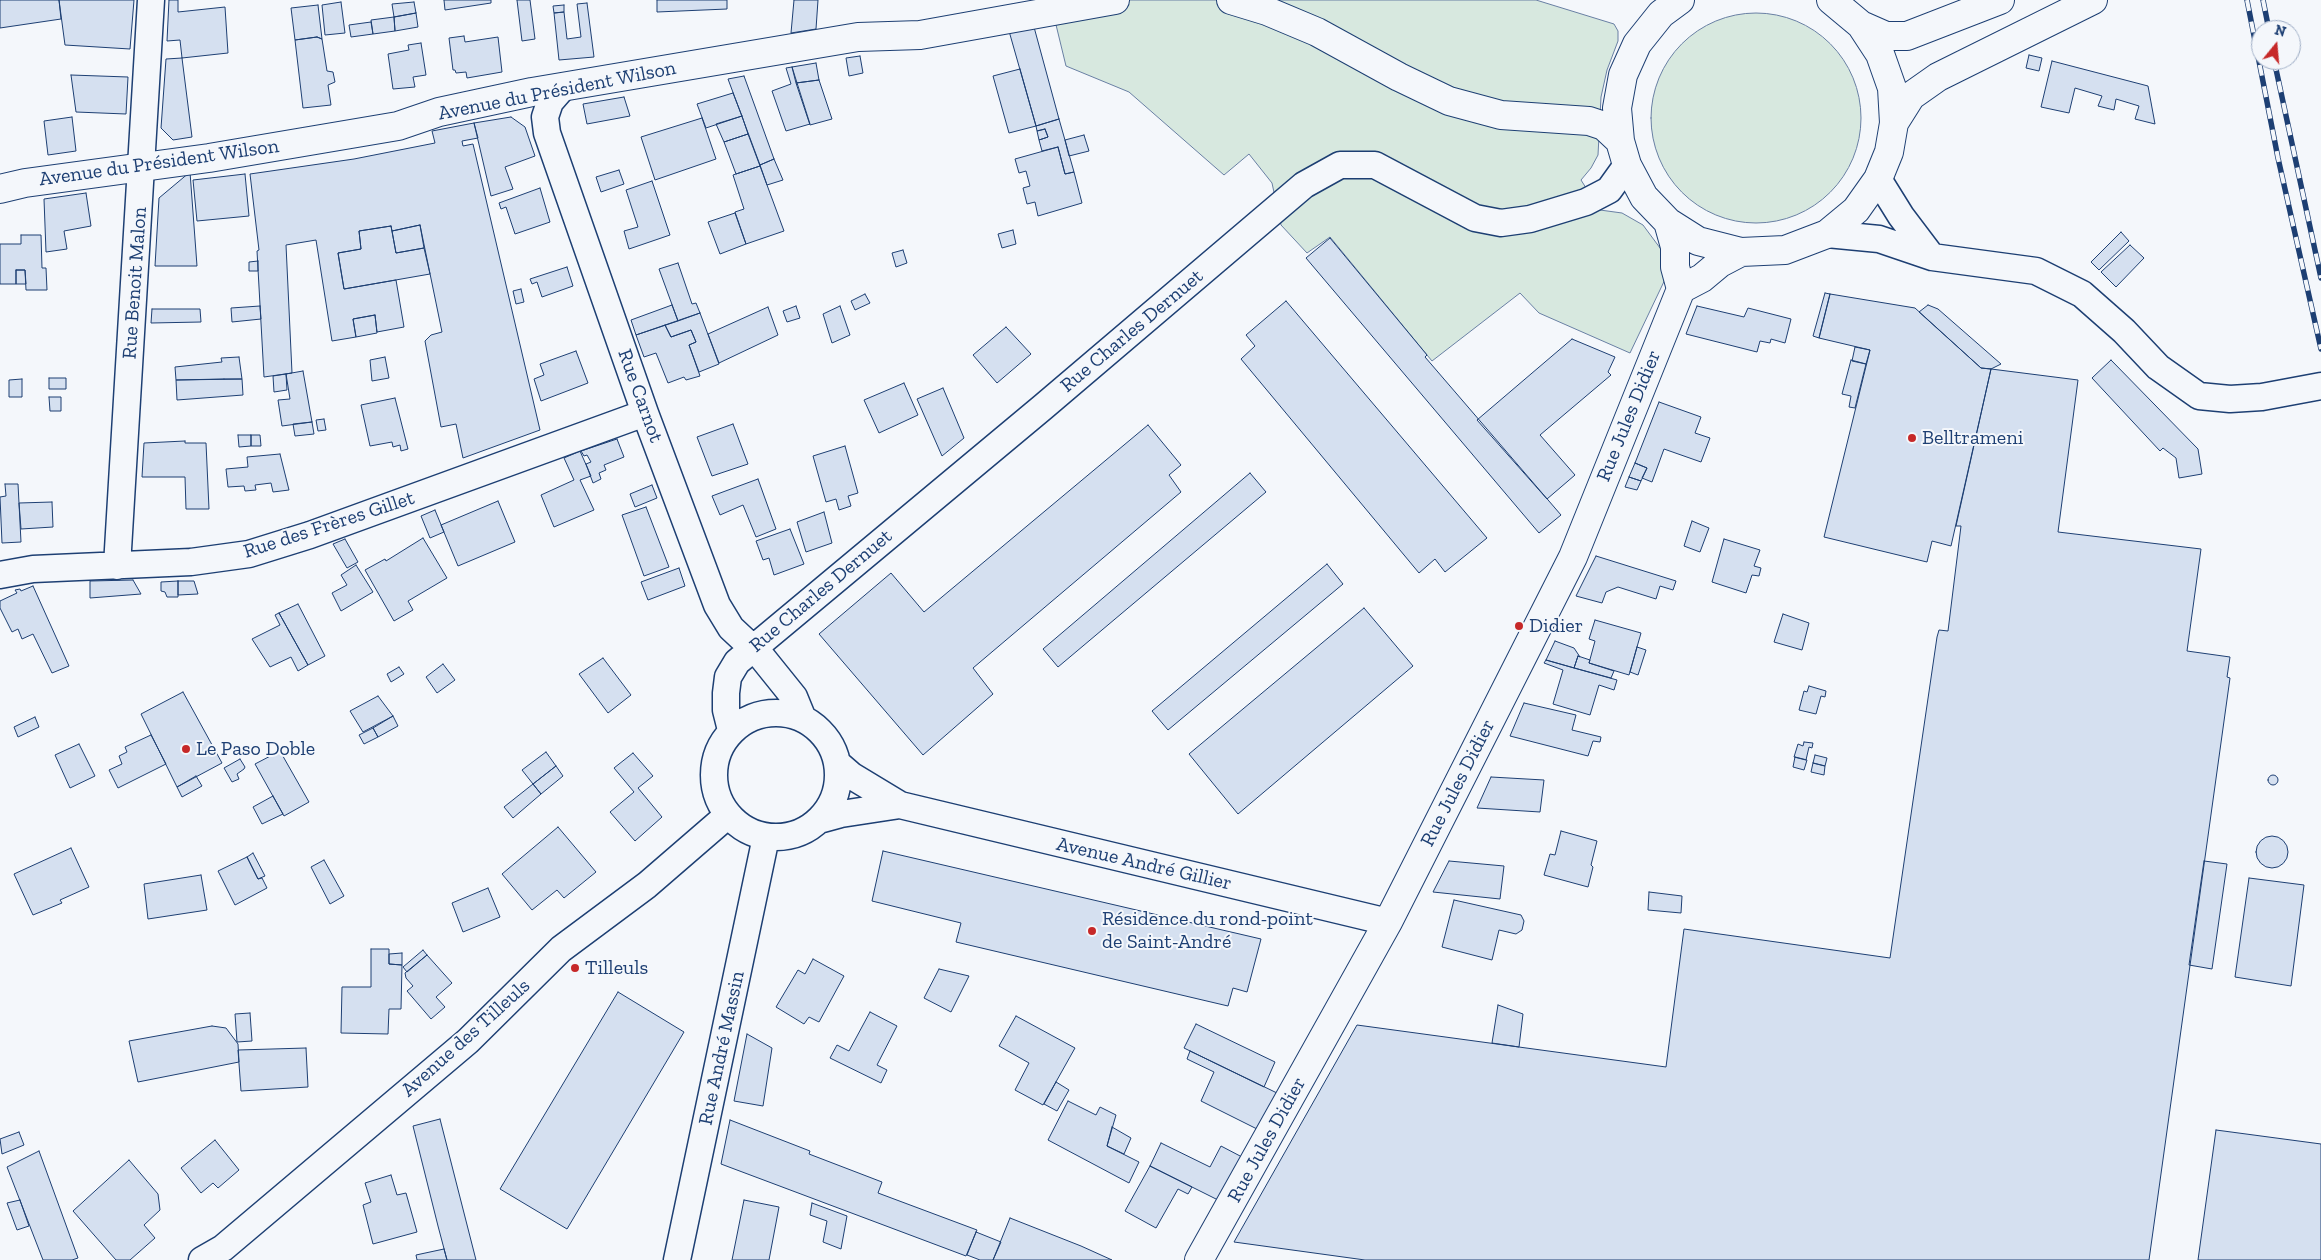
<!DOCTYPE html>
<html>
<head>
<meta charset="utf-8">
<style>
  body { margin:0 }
  #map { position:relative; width:2321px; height:1260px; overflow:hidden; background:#f4f7fb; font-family:"Zilla Slab",serif }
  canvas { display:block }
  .north { position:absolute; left:2251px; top:20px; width:50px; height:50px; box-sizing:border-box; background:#f4f7fb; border:1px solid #9eadc5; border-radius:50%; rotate:17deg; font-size:14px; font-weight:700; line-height:20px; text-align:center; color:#1d3f73 }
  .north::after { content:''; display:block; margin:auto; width:18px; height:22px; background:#c62828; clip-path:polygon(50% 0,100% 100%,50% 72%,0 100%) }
</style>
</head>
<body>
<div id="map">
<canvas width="2321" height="1260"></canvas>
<div class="north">N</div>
</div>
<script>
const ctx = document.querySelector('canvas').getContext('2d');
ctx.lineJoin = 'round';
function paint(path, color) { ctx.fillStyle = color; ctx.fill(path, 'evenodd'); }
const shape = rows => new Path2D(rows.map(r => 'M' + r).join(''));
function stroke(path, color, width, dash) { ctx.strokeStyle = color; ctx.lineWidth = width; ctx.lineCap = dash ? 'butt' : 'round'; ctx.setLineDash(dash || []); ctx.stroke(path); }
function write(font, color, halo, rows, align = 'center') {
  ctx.font = font + ' "Zilla Slab",serif'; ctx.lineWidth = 4; ctx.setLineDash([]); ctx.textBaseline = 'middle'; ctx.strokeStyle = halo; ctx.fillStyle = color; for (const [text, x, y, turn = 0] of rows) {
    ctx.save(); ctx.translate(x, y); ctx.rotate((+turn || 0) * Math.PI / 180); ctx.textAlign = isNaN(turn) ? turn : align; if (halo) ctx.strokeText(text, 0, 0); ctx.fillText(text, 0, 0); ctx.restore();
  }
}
const green = shape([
  [1050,0,1536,0,1614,24,1618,31,1618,41,1607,70,1601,97,1598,155,1591,168,1581,180,1600,210,1622,213,1643,225,1663,252,1669,271,1630,353,1539,313,1520,293,1432,361,1330,237,1307,253,1281,225,1272,183,1249,154,1224,175,1129,92,1066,66,1050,0],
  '1651 118a105 105 0 1 1 210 0a105 105 0 1 1-210 0Z'
]);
paint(green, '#d7e8df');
stroke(green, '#687fa3', 1);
const building = shape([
  [0,0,59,0,61,19,0,28,0,0],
  [59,0,134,0,130,49,65,45,59,0],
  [169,0,178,0,178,12,225,7,228,53,182,58,180,40,167,41,169,0],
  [444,0,491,0,491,3,445,10,444,0],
  [517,0,530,0,535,39,522,41,517,0],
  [657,0,727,0,727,9,657,12,657,0],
  [794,0,818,0,816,29,791,33,794,0],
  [341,2,345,33,325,35,322,5,341,2],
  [414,2,416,13,394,17,392,4,414,2],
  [587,3,594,57,559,60,554,13,564,12,567,39,581,37,577,4,587,3],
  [318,5,322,39,317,37,295,40,291,8,318,5],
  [564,5,564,12,554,13,553,6,564,5],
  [416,13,418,27,395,31,394,17,416,13],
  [394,17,395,31,373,34,371,20,394,17],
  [371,22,373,34,351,37,349,25,371,22],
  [1034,27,1059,119,1036,126,1009,31,1034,27],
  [464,36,465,42,498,37,502,72,467,78,466,72,456,73,455,70,453,70,449,38,464,36],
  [317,37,322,39,327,71,333,72,335,82,328,85,331,105,303,108,295,40,317,37],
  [421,43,426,75,413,77,415,87,393,89,388,54,409,50,408,45,421,43],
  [2029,55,2042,58,2039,71,2026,68,2029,55],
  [860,56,863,73,849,76,846,58,860,56],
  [182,58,192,137,173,140,161,128,166,59,182,58],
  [2052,61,2148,86,2155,124,2135,119,2139,106,2116,99,2114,110,2098,106,2102,96,2075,88,2069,113,2041,107,2052,61],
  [816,63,819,80,796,83,792,67,816,63],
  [792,67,810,124,786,131,772,91,791,84,786,68,792,67],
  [1020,69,1036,126,1009,133,993,76,1020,69],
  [71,75,128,77,126,114,76,112,71,75],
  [744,76,774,159,760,165,728,79,744,76],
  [819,80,832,119,810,125,796,83,819,80],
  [733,93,742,116,706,128,697,104,733,93],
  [624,97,630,116,587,124,583,104,624,97],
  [742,116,748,134,724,142,716,124,742,116],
  [72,117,76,151,48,155,44,121,72,117],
  [511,117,525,127,535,156,505,167,513,189,491,196,474,123,511,117],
  [702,118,716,159,655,180,641,137,702,118],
  [1059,119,1074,172,1065,174,1058,147,1042,151,1039,140,1048,137,1045,129,1037,131,1036,126,1059,119],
  [474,123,478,138,462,141,463,146,473,144,540,430,463,458,456,424,441,427,425,341,431,335,442,332,420,225,392,231,391,226,359,231,361,249,338,253,344,289,396,280,404,327,377,332,375,315,353,319,356,337,332,341,316,240,286,245,292,373,264,377,257,251,259,250,250,174,354,159,435,143,432,131,474,123],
  [1045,129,1048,137,1039,140,1037,131,1045,129],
  [748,134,760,166,736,174,724,142,748,134],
  [1084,135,1089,151,1069,156,1065,140,1084,135],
  [1058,147,1065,174,1074,172,1082,203,1038,216,1035,202,1027,204,1023,188,1030,186,1026,171,1019,173,1015,159,1058,147],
  [774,159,783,180,767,185,760,165,774,159],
  [760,166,784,231,746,244,735,212,744,209,733,175,760,166],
  [619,170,624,184,601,192,596,177,619,170],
  [190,172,197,266,155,266,159,198,190,172],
  [245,174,249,216,197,221,193,180,245,174],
  [652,181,670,235,629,249,624,231,638,227,626,190,652,181],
  [540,188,550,222,515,234,506,207,501,209,499,203,540,188],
  [86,193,91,226,64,231,67,249,46,252,44,199,86,193],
  [735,213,746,244,720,254,708,222,735,213],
  [420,225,424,248,396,253,392,231,420,225],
  [391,226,396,253,424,248,430,274,344,289,338,253,361,249,359,231,391,226],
  [1013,230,1016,244,1002,248,998,234,1013,230],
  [2121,232,2129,241,2099,270,2091,262,2121,232],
  [21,235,41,235,42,268,46,268,47,290,26,290,25,270,16,270,16,284,0,284,0,244,21,244,21,235],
  [1330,238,1427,355,1425,357,1561,515,1539,533,1306,258,1330,238],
  [2130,245,2144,258,2116,287,2101,272,2130,245],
  [903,250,907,263,896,267,892,253,903,250],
  [258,261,258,271,249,271,249,262,258,261],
  [678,263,692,304,696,303,700,313,678,321,659,269,678,263],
  [567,267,573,286,542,297,537,282,532,284,530,279,567,267],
  [16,270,25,270,26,284,16,284,16,270],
  [521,289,524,302,516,304,513,291,521,289],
  [1825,293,1830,294,1819,338,1813,336,1825,293],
  [865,294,870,303,855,310,851,301,865,294],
  [1830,294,1915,308,1981,368,1991,369,1951,546,1932,541,1927,562,1824,537,1870,350,1819,338,1830,294],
  [1286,301,1487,538,1445,572,1435,559,1419,573,1241,359,1255,346,1246,335,1286,301],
  [672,305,678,321,636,335,631,320,672,305],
  [1928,305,1938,309,2001,364,1991,369,1981,368,1919,312,1928,305],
  [260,306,261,319,232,322,231,308,260,306],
  [796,306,800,318,787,322,783,311,796,306],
  [840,306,850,335,832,343,823,314,840,306],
  [1697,306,1744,317,1748,308,1791,319,1785,343,1771,339,1770,343,1760,341,1757,352,1686,334,1697,306],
  [768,307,778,335,719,363,708,334,768,307],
  [152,309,200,309,201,322,151,323,152,309],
  [700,313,719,364,699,372,689,345,696,342,691,330,671,337,665,325,700,313],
  [375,315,377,333,356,337,353,319,375,315],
  [665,325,671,337,691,330,696,342,689,345,700,376,686,380,684,377,668,383,656,353,644,357,636,335,665,325],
  [1006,327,1031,354,997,383,973,355,1006,327],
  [1572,339,1615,357,1608,372,1611,375,1540,435,1575,475,1547,499,1477,420,1572,339],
  [1855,347,1870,350,1866,364,1852,361,1855,347],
  [576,351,588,383,541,401,534,379,544,375,540,364,576,351],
  [239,357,242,379,176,380,175,367,222,362,221,358,239,357],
  [385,357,389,378,372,381,370,360,385,357],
  [1851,360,1866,364,1855,408,1849,407,1851,396,1842,394,1851,360],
  [2111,360,2198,449,2202,474,2179,478,2176,458,2163,448,2160,451,2092,378,2111,360],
  [1991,369,2078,380,2058,532,2201,549,2187,651,2230,657,2227,677,2230,678,2149,1260,1365,1260,1234,1242,1357,1025,1666,1067,1684,929,1890,958,1937,637,1939,630,1948,631,1961,526,1956,526,1991,369],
  [303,371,312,422,282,426,278,400,290,399,286,374,303,371],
  [286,374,287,390,274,392,273,376,286,374],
  [49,378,66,378,66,389,49,389,49,378],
  [22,379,22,397,9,397,9,380,22,379],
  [224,379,242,379,243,395,177,400,176,380,224,379],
  [904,383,918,415,879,433,864,400,904,383],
  [943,388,964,438,942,456,917,399,943,388],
  [49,397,61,397,61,411,50,411,49,397],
  [395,398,408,449,401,451,400,445,393,447,392,442,370,446,361,405,395,398],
  [1659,402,1701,417,1695,433,1710,438,1701,462,1664,449,1652,482,1642,478,1647,468,1635,463,1659,402],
  [324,419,326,430,318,431,316,420,324,419],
  [312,422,314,434,295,436,293,424,312,422],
  [733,424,748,464,712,476,697,437,733,424],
  [1148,425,1181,465,1169,475,1181,492,973,668,993,694,923,755,819,634,891,573,924,612,1148,425],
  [238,435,251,435,251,446,239,447,238,435],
  [251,435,260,435,261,446,251,446,251,435],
  [617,439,624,457,604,465,606,470,599,473,601,479,593,483,586,464,591,462,587,455,584,456,581,451,617,439],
  [185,441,185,443,206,443,209,509,186,509,185,477,142,477,144,443,185,441],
  [845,446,858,493,848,496,851,506,839,510,836,499,826,502,813,456,845,446],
  [580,451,591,476,580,480,594,510,554,527,541,495,574,480,564,458,580,451],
  [280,454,289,490,273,492,271,483,255,485,256,490,245,491,244,486,228,487,226,469,248,467,247,457,280,454],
  [1635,463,1647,468,1641,481,1629,477,1635,463],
  [1250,473,1266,492,1058,667,1043,649,1250,473],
  [1629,477,1641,481,1637,490,1625,487,1629,477],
  [758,479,776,529,756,537,743,505,720,515,712,496,758,479],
  [5,484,18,484,21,542,2,543,0,497,6,496,5,484],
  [652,485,657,498,635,507,630,494,652,485],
  [498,501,515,542,458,566,441,525,498,501],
  [52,502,53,527,21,529,19,503,52,502],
  [646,507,669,567,644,576,622,515,646,507],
  [435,510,444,532,430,538,421,516,435,510],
  [824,512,832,543,806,552,797,522,824,512],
  [1692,521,1709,528,1700,552,1684,546,1692,521],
  [790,529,804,564,774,575,769,558,763,560,756,541,790,529],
  [423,538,447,578,408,601,413,610,394,621,365,570,385,559,386,561,423,538],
  [345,539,358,562,347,568,333,544,345,539],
  [1724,539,1760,550,1754,566,1761,568,1759,576,1752,575,1746,593,1712,582,1724,539],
  [1596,556,1676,581,1673,590,1660,586,1656,599,1618,587,1606,592,1602,603,1576,596,1596,556],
  [1327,564,1343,584,1168,730,1152,711,1327,564],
  [356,565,373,592,341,611,332,593,347,585,341,575,356,565],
  [679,568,685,586,648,600,641,582,679,568],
  [133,580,141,594,90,598,90,581,133,580],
  [178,581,194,581,198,594,178,595,178,581],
  [178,581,178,597,167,597,165,592,161,591,161,582,178,581],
  [33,586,69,666,52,673,33,634,22,639,18,629,12,632,0,608,0,601,17,593,15,590,20,589,21,591,33,586],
  [298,604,325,656,308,665,279,613,298,604],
  [1364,608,1413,666,1238,814,1189,754,1364,608],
  [279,613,308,665,298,671,291,657,270,667,252,639,280,625,275,615,279,613],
  [1783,614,1809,623,1802,650,1774,642,1783,614],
  [1595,620,1641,633,1629,675,1589,663,1595,641,1589,639,1595,620],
  [1555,641,1574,648,1580,657,1578,656,1574,668,1546,660,1555,641],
  [1637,647,1646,650,1638,675,1630,672,1637,647],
  [1578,656,1590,660,1589,663,1614,671,1611,678,1574,668,1578,656],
  [603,658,631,695,608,713,579,674,603,658],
  [1546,660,1617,680,1614,690,1599,685,1590,715,1553,704,1563,670,1544,663,1546,660],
  [443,664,455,680,437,693,426,677,443,664],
  [399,667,404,674,391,682,387,674,399,667],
  [1809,686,1826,691,1825,697,1821,696,1816,714,1799,710,1804,691,1807,692,1809,686],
  [183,692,222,763,177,787,141,714,183,692],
  [378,696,393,716,363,732,350,711,378,696],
  [1524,703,1576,715,1572,730,1601,737,1600,742,1593,741,1588,756,1510,736,1524,703],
  [393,716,398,726,378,737,373,728,393,716],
  [35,717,39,727,18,737,14,727,35,717],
  [373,728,378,737,364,744,359,735,373,728],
  [151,735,166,764,118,788,109,770,122,764,119,756,127,752,125,747,151,735],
  [1804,742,1813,743,1812,748,1809,747,1806,760,1794,757,1798,744,1803,746,1804,742],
  [79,744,95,776,70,788,55,755,79,744],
  [280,751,309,802,284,816,255,764,280,751],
  [546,752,556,766,533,784,522,770,546,752],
  [633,753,653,776,638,788,662,817,635,841,610,812,634,792,614,768,633,753],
  [1815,755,1827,758,1825,766,1813,763,1815,755],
  [1795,757,1807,760,1804,770,1793,767,1795,757],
  [240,759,245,767,244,769,237,774,239,779,232,782,224,768,240,759],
  [1813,763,1825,766,1824,775,1811,772,1813,763],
  [556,766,563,776,541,794,533,784,556,766],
  '2268 780a5 5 0 1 1 10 0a5 5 0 1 1-10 0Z',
  [196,776,202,786,182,797,177,787,196,776],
  [1491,777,1544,780,1540,812,1477,808,1491,777],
  [533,784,541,794,513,818,504,807,533,784],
  [273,796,283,814,262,824,253,807,273,796],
  [558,827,596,872,564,898,557,890,532,910,502,874,558,827],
  [1561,831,1597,841,1591,865,1593,867,1588,887,1544,875,1550,854,1555,855,1561,831],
  '2256 852a16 16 0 1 1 32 0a16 16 0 1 1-32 0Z',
  [71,848,89,887,60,900,62,903,33,915,14,874,71,848],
  [883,851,1261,939,1247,992,1233,988,1228,1006,956,942,961,923,872,901,883,851],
  [253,853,265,876,258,879,247,857,253,853],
  [247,857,258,879,262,878,267,888,235,905,218,871,247,857],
  [324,860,344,896,330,904,311,867,324,860],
  [1449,861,1504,866,1500,899,1433,892,1449,861],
  [2204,861,2227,864,2212,969,2189,965,2204,861],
  [201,875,207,910,148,919,144,884,201,875],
  [2249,878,2304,885,2291,986,2235,977,2249,878],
  [488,888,500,917,463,932,452,903,488,888],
  [1649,892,1682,896,1681,913,1648,910,1649,892],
  [1454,900,1521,915,1524,921,1522,930,1516,934,1499,930,1492,960,1442,947,1454,900],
  [371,949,389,949,389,964,402,965,401,1009,389,1009,388,1034,341,1033,342,987,371,987,371,949],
  [423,950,427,955,407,972,403,967,423,950],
  [402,953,402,965,389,964,389,954,402,953],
  [427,955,452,983,436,997,445,1007,431,1019,407,991,413,986,406,978,405,973,427,955],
  [813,959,844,976,819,1022,809,1017,804,1024,776,1007,798,970,805,974,813,959],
  [939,969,969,976,951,1012,924,998,939,969],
  [618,992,684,1032,567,1229,500,1189,618,992],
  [1498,1005,1523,1014,1519,1047,1492,1043,1498,1005],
  [870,1012,897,1026,877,1065,887,1070,881,1083,830,1058,837,1045,849,1051,870,1012],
  [250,1013,252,1041,237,1042,235,1014,250,1013],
  [1016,1016,1075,1048,1043,1105,1015,1090,1029,1063,999,1046,1016,1016],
  [1196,1024,1275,1062,1264,1087,1184,1048,1196,1024],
  [212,1026,226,1028,238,1044,239,1062,138,1082,129,1041,212,1026],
  [747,1034,772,1048,763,1106,734,1101,747,1034],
  [306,1048,308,1087,241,1091,238,1050,306,1048],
  [1190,1051,1277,1093,1257,1129,1201,1101,1214,1072,1187,1059,1190,1051],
  [1056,1082,1069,1090,1057,1111,1044,1104,1056,1082],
  [1068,1101,1096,1115,1100,1107,1116,1115,1107,1146,1139,1162,1129,1183,1048,1140,1068,1101],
  [440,1119,476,1260,447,1260,438,1226,413,1126,440,1119],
  [730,1120,810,1151,809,1154,882,1182,878,1193,977,1230,966,1256,721,1164,730,1120],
  [1112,1127,1131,1138,1124,1154,1107,1146,1112,1127],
  [2216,1130,2321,1144,2321,1260,2198,1260,2216,1130],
  [19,1132,24,1145,2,1154,0,1139,19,1132],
  [215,1140,239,1170,218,1188,213,1183,201,1193,181,1168,215,1140],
  [1161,1143,1210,1167,1221,1146,1242,1157,1218,1200,1150,1166,1161,1143],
  [39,1151,78,1258,72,1260,43,1260,7,1167,39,1151],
  [129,1160,158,1194,160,1210,144,1225,155,1238,130,1260,116,1260,73,1211,129,1160],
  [1150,1166,1192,1187,1188,1194,1178,1189,1156,1228,1125,1211,1150,1166],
  [391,1175,397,1195,406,1193,417,1232,373,1244,363,1205,371,1202,365,1183,391,1175],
  [20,1200,29,1226,17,1230,7,1203,20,1200],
  [744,1200,779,1207,769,1260,732,1260,744,1200],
  [812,1203,847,1216,841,1249,823,1242,827,1221,810,1215,812,1203],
  [1010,1218,1081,1246,1112,1260,993,1260,1010,1218],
  [976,1232,1001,1242,993,1260,980,1260,967,1255,976,1232],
  [444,1249,447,1260,417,1260,416,1255,444,1249]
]);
paint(building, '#d5e0f0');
stroke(building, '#1d3f73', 1);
const street = shape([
  [563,87,550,102,545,117,547,133,645,413,717,605,731,628,761,656,794,697,803,719],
  [1878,179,1901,216,1932,257],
  [1827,234,1879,239,1932,257,2036,271,2082,294,2124,331,2158,367,2199,396,2230,399,2262,397,2321,386],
  [117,566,151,0],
  [0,575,33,569,191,562,249,554,310,535,645,413],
  '714 775a62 62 0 1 1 124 0a62 62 0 1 1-124 0Z',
  [731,730,726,710,726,693,728,677,737,662,1043,407,1304,185,1340,165,1375,165,1475,218,1501,223,1530,219,1586,202,1609,190,1627,165],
  [837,763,852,776,900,805,1388,922],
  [819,820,841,814,900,805],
  [202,1260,223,1248,468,1041,561,949,647,885,728,815],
  [677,1260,766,837]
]);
const secondary = shape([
  [1231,0,1267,11,1317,32,1399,77,1449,101,1501,115,1589,121,1604,126,1620,141],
  [1680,0,1661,14,1637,44,1623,75,1617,108,1620,141,1627,165,1644,197,1668,222,1698,241,1741,252,1785,250,1827,234,1856,210,1878,179,1889,152,1894,123,1892,88,1880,54,1861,25,1831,0],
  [1861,25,1886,36,1907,36,2000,0],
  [1894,123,1911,96,1938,77,2093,0],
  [0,189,25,183,209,158,398,126,439,112,532,92,858,37,920,35,1115,0],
  [1681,289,1702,278,1720,263,1741,252],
  [1199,1260,1388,922,1573,557,1681,289,1675,267,1675,247,1668,222]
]);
stroke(street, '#1d3f73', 29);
stroke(secondary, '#1d3f73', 30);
stroke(street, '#f4f7fb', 26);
stroke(secondary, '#f4f7fb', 28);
const rail = shape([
  [2247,0,2278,158,2321,349],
  [2263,0,2269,30],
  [2274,60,2321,278]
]);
stroke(rail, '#1d3f73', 5.5);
stroke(rail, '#f4f7fb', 4, [11]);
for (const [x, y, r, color] of [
  [1912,438,5,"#c62828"],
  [1519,626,5,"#c62828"],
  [186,749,5,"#c62828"],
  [1092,931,5,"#c62828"],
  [575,968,5,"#c62828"]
]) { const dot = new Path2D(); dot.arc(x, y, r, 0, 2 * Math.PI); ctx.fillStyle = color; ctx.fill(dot); stroke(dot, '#f4f7fb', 2); }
write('20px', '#1d3f73', '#f4f7fb', [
  ["Avenue du Président Wilson",557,91,-11],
  ["Avenue du Président Wilson",159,163,-8],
  ["Rue Benoit Malon",135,283,-86],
  ["Rue Charles Dernuet",1132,331,-40],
  ["Rue Carnot",640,396,70],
  ["Rue Jules Didier",1629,416,-68],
  ["Rue des Frères Gillet",329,525,-18],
  ["Rue Charles Dernuet",821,591,-40],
  ["Rue Jules Didier",1458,783,-63],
  ["Avenue André Gillier",1144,864,13],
  ["Avenue des Tilleuls",466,1038,-42],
  ["Rue André Massin",722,1048,-78],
  ["Rue Jules Didier",1267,1140,-61]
]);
write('20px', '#1d3f73', '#f4f7fb', [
  ["Belltrameni",1922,438],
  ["Didier",1529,626],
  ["Le Paso Doble",196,749],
  ["Résidence du rond-point",1102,919],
  ["de Saint-André",1102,942],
  ["Tilleuls",585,968]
], 'left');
</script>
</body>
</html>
